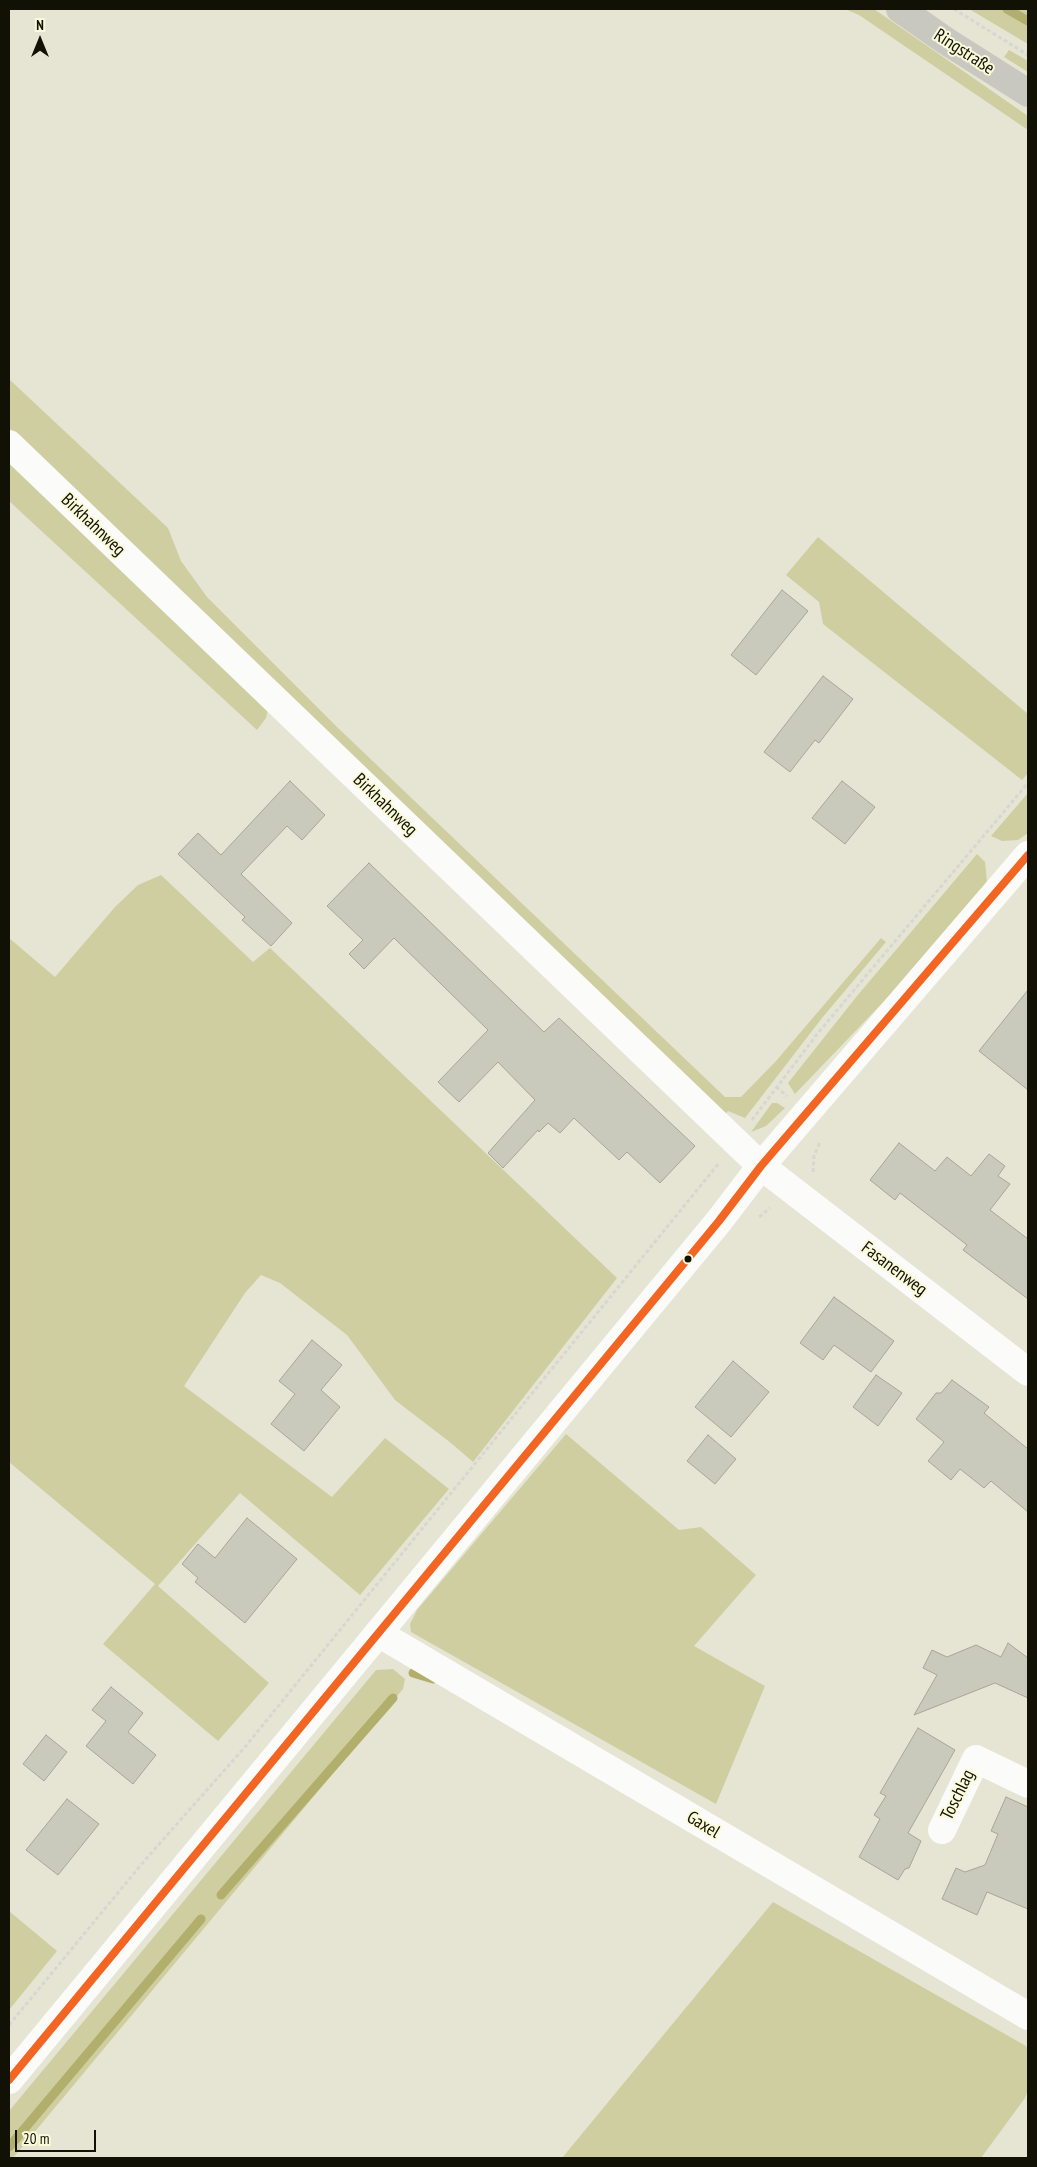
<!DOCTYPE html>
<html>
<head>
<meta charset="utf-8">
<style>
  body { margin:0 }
  #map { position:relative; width:1037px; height:2167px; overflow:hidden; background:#e6e5d4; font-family:"PT Sans Narrow",sans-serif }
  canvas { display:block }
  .frame { position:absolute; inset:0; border:10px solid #111106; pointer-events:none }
  .north { position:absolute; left:15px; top:15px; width:50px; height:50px; -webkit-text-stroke:4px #fafada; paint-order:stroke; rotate:0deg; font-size:14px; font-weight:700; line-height:20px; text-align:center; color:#111106 }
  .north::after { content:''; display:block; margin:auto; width:18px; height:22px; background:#111106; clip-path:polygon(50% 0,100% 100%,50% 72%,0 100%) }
  .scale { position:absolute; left:15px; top:2130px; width:81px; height:22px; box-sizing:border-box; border:2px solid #111106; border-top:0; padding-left:6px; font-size:15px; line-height:18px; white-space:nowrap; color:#111106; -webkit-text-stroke:4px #fafada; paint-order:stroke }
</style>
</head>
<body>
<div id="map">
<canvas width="1037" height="2167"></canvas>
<div class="frame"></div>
<div class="north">N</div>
<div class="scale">20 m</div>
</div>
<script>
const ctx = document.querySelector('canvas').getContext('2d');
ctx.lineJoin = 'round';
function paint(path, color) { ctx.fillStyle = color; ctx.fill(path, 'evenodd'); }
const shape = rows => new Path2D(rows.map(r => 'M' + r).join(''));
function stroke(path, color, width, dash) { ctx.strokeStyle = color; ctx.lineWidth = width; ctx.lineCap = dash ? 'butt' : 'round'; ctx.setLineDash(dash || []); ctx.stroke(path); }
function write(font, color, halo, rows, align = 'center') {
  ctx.font = font + ' "PT Sans Narrow",sans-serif'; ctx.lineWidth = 4; ctx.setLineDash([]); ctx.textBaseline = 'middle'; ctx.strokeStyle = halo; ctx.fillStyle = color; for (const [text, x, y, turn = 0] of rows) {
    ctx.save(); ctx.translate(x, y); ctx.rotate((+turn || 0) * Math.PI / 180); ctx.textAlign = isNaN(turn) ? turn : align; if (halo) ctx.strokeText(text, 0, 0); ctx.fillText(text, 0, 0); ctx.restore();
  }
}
paint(shape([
  [845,9,874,9,1028,116,1028,130,859,15],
  [969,9,1028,9,1028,44],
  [1009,50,1028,61,1028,72,1004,57],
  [9,379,168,528,181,561,207,597,337,727,725,1097,741,1097,776,1061,881,938,886,942,822,1018,745,1118,728,1111,721,1119,9,433],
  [9,459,268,709,266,718,257,730,9,501],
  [818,537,1028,714,1028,773,1022,780,823,624,819,602,786,575],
  [1028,793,1028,833,1018,840,1002,841,991,836],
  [977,854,985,862,987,882,889,996,795,1094,788,1083,857,996],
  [161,875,253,962,270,948,617,1278,473,1462,451,1443,395,1400,347,1335,280,1283,261,1275,245,1293,184,1386,332,1497,385,1438,449,1489,360,1595,240,1493,158,1586,269,1683,218,1741,103,1644,155,1584,9,1462,9,938,55,977,115,907,138,885],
  [772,1103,777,1103,785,1108,766,1126,751,1132],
  [566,1434,679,1530,701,1527,756,1575,694,1646,765,1686,716,1804,411,1632,410,1624,417,1610],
  [393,1669,405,1679,403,1689,13,2158,9,2158,9,2111,376,1670],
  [773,1902,1026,2046,1028,2050,1028,2090,1025,2098,981,2158,562,2158],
  [9,1911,57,1951,9,2010]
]), '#cfcea1');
stroke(shape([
  [1007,9,1028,21],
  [413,1673,433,1679],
  [221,1895,393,1698],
  [9,2147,201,1919]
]), '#b2ae6c', 9);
const building = shape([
  [782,590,808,611,756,675,731,655,782,590],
  [823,676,853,699,819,743,815,740,790,772,764,752,823,676],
  [290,781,325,815,302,840,287,826,241,874,292,923,271,946,242,920,245,917,178,854,198,833,221,855,290,781],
  [842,781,875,807,845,844,812,818,842,781],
  [369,863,544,1032,559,1018,695,1146,660,1183,627,1152,619,1160,574,1118,560,1133,548,1123,539,1132,538,1130,503,1168,488,1153,535,1100,498,1062,459,1102,438,1082,488,1030,394,938,364,969,349,954,363,940,327,906,369,863],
  [1028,990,1028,1090,979,1051,1028,990],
  [899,1143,935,1171,947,1157,971,1176,989,1154,1005,1166,998,1176,1010,1184,990,1210,1028,1239,1028,1299,963,1250,967,1245,900,1193,895,1200,870,1180,899,1143],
  [834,1297,894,1341,871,1372,834,1345,823,1360,800,1343,834,1297],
  [312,1340,342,1365,321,1390,340,1407,304,1451,271,1424,295,1394,279,1381,312,1340],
  [733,1361,769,1392,731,1437,695,1407,733,1361],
  [876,1375,902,1393,878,1426,853,1407,876,1375],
  [952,1380,989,1407,984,1413,1028,1449,1028,1512,991,1481,984,1488,960,1469,951,1480,928,1461,944,1442,916,1419,936,1393,941,1393,952,1380],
  [708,1435,736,1459,715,1484,687,1461,708,1435],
  [247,1518,297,1559,245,1623,195,1582,198,1578,182,1564,198,1544,215,1558,247,1518],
  [1008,1643,1028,1658,1028,1698,995,1683,914,1715,937,1675,923,1668,932,1650,947,1657,976,1645,1001,1657,1008,1643],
  [111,1687,143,1713,128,1732,156,1755,133,1784,86,1746,106,1721,92,1710,111,1687],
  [918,1728,955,1750,908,1833,921,1841,909,1868,905,1869,898,1880,859,1857,880,1819,874,1815,886,1796,880,1793,918,1728],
  [46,1735,67,1752,44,1781,23,1764,46,1735],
  [1006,1797,1028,1807,1028,1909,987,1892,977,1915,942,1899,956,1868,965,1872,985,1865,998,1834,991,1831,1006,1797],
  [67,1799,99,1824,58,1875,26,1850,67,1799]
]);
paint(building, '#cacabc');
stroke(building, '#a6a598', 1);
stroke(shape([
  [954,9,1028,55],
  [776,1087,787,1096],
  [752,1120,818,1033,1028,783],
  [813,1172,814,1156,820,1142],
  [759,1217,770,1208],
  [9,2025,145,1860,245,1747,719,1163]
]), '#d7d7d1', 3, [4, 2.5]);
stroke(shape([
  [9,444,761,1166,1028,1372],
  [378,1633,1028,2016],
  [942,1830,976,1759,1028,1784],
  [9,2080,719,1221,761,1166,1028,855]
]), '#fbfbf9', 28);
stroke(shape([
  [900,9,946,41,1028,93]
]), '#c8c8c0', 28);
stroke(shape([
  [9,2080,719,1221,761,1166,1028,855]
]), '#f26522', 8);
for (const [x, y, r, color] of [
  [688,1259,4.5,"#111106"]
]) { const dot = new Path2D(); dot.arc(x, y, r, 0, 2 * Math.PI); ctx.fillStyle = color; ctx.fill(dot); stroke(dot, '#fafada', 2); }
write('18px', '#111106', '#fafada', [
  ["Ringstraße",964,52,33],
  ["Birkhahnweg",93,525,44],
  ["Birkhahnweg",385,805,44],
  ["Fasanenweg",894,1269,37],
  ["Toschlag",958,1795,-64],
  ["Gaxel",703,1825,31]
]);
</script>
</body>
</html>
